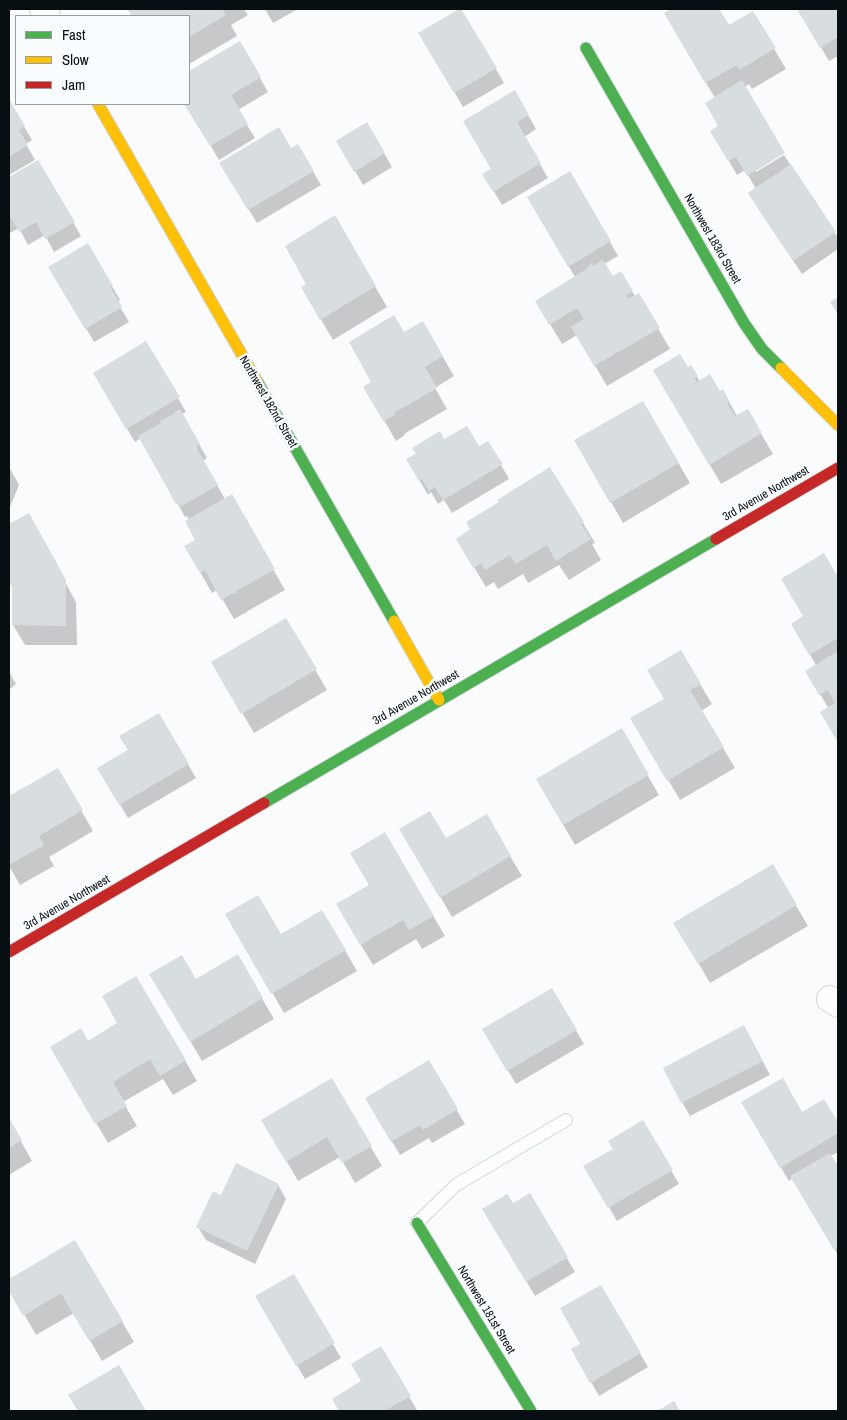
<!DOCTYPE html>
<html>
<head>
<meta charset="utf-8">
<style>
  body { margin:0 }
  #map { position:relative; width:847px; height:1420px; overflow:hidden; background:#f9fbfd; font-family:"Archivo Narrow",sans-serif }
  canvas { display:block }
  .frame { position:absolute; inset:0; border:10px solid #080f12; pointer-events:none }
  .legend { position:absolute; left:15px; top:15px; width:175px; height:90px; box-sizing:border-box; background:#f8fcfe; border:1px solid #989da0; margin:0; padding:6px 9px; list-style:none; font-size:15px; color:#080f12 }
  .legend li { display:flex; align-items:center; gap:10px; height:25px }
  .legend b { width:25px; border:1px solid #989da0 }
</style>
</head>
<body>
<div id="map">
<canvas width="847" height="1420"></canvas>
<div class="frame"></div>
<ul class="legend">
<li><b style="height:6px;background:#4caf50"></b>Fast</li>
<li><b style="height:6px;background:#ffc107"></b>Slow</li>
<li><b style="height:6px;background:#c62828"></b>Jam</li>
</ul>
</div>
<script>
const ctx = document.querySelector('canvas').getContext('2d');
ctx.lineJoin = 'round';
function paint(path, color) { ctx.fillStyle = color; ctx.fill(path, 'evenodd'); }
const shape = rows => new Path2D(rows.map(r => 'M' + r).join(''));
function stroke(path, color, width, dash) { ctx.strokeStyle = color; ctx.lineWidth = width; ctx.lineCap = dash ? 'butt' : 'round'; ctx.setLineDash(dash || []); ctx.stroke(path); }
function write(font, color, halo, rows, align = 'center') {
  ctx.font = font + ' "Archivo Narrow",sans-serif'; ctx.lineWidth = 5; ctx.setLineDash([]); ctx.textBaseline = 'middle'; ctx.strokeStyle = halo; ctx.fillStyle = color; for (const [text, x, y, turn = 0] of rows) {
    ctx.save(); ctx.translate(x, y); ctx.rotate((+turn || 0) * Math.PI / 180); ctx.textAlign = isNaN(turn) ? turn : align; if (halo) ctx.strokeText(text, 0, 0); ctx.fillText(text, 0, 0); ctx.restore();
  }
}
paint(shape([
  [128,9,244,9,248,15,231,25,237,36,189,64,189,16,133,16],
  [265,9,298,9,273,23],
  [460,9,504,83,463,107,420,33],
  [674,9,718,9,728,27,753,13,786,69,752,89,749,84,745,87,756,172,784,155,838,238,838,249,802,274,757,207,756,189,745,170,737,175,712,131,720,127,715,98,665,14],
  [799,9,838,9,838,56,829,61],
  [240,43,268,92,238,110,255,138,219,160,186,104,189,104,189,73],
  [515,92,536,129,524,137,548,178,502,205,484,175,493,169],
  [9,101,32,140,26,144,35,160,9,175],
  [367,124,392,167,363,185,338,141],
  [298,146,321,185,257,223,221,163,291,150],
  [38,161,81,236,54,252,45,235,28,245,19,228,10,233,9,230,9,178],
  [570,173,618,256,604,264,612,278,620,273,635,296,638,294,670,349,607,386,577,335,562,344,536,301,575,277,528,197],
  [335,217,387,307,333,340,302,287,308,284],
  [88,245,120,300,117,302,129,322,94,342,50,267],
  [423,323,454,376,435,388,447,409,404,434,405,435,396,441,365,387,373,382,404,334],
  [146,343,186,412,182,414,207,458,203,461,225,499,231,496,285,590,246,612,246,614,245,613,234,619,217,590,212,593,186,547,197,540,189,520,187,516,185,517,141,438,135,442,94,373],
  [691,367,700,382,719,393,723,391,737,416,747,410,773,454,721,484,655,370,688,369],
  [643,402,690,483,623,523,576,441],
  [444,441,478,448,488,442,509,479,452,513,444,500,438,504,431,492,428,495,408,460],
  [9,467,19,485,9,509],
  [550,468,595,543,592,544,601,560,569,580,559,565,528,583,523,574,498,589,494,582,486,587,457,539,472,530,500,503],
  [28,515,76,602,77,645,25,645,13,625,13,587,9,579,9,526],
  [824,555,838,579,838,741,822,713,829,709,806,671,816,665,792,624,804,617],
  [286,620,327,690,254,733,213,663],
  [681,652,712,704,701,711,735,768,680,800,632,719,665,699],
  [9,672,16,684,9,690],
  [158,714,196,778,128,818,99,769,129,751],
  [621,730,659,795,575,845,537,780],
  [57,769,93,831,49,857,54,866,20,885,9,866,9,798],
  [486,816,522,876,452,917,401,829,445,840],
  [385,834,445,936,422,949,416,939,373,965,337,905,371,886],
  [773,866,808,926,710,983,675,923],
  [322,911,357,971,284,1013,227,915,280,936],
  [237,956,274,1019,202,1061,151,974,195,980],
  [136,977,197,1081,173,1095,163,1079,123,1102,137,1126,108,1143,51,1047,87,1042,119,1023],
  [552,990,584,1044,516,1084,484,1030],
  [752,1041,770,1075,690,1116,682,1102],
  [428,1062,465,1124,432,1143,429,1138,400,1155,366,1098],
  [331,1080,382,1166,355,1183,340,1157,298,1181,263,1120],
  [824,1100,838,1124,838,1152,831,1156,838,1168,838,1255,793,1178,789,1181,743,1103,802,1114],
  [9,1120,32,1161,9,1175],
  [643,1122,679,1184,617,1221,585,1166,615,1149],
  [278,1185,286,1199,255,1264,206,1240,198,1227,222,1196],
  [530,1195,575,1272,535,1296,484,1209,513,1205],
  [75,1242,134,1342,102,1361,74,1313,36,1335,9,1288,9,1280],
  [293,1275,341,1358,305,1379,257,1297],
  [600,1286,648,1367,599,1396,573,1350,582,1344],
  [380,1348,417,1410,416,1411,341,1411,333,1399,362,1382],
  [118,1367,145,1411,79,1411,70,1395]
]), '#0003');
paint(shape([
  [127,9,222,9,226,15,189,37,189,16,132,16],
  [459,9,461,9,497,68,454,93,418,33],
  [671,9,719,9,729,25,753,11,776,48,739,70,737,65,705,83,664,13],
  [797,9,838,9,838,37,820,48],
  [240,41,261,77,231,95,248,124,210,146,184,104,189,104,189,71],
  [742,80,785,153,747,176,736,157,728,161,710,131,718,126,705,103],
  [515,90,529,115,517,122,541,163,493,192,482,174,491,169,463,121],
  [9,99,25,126,19,130,28,145,9,157],
  [367,122,385,153,354,172,336,141],
  [279,127,291,148,298,144,314,171,248,210,219,163],
  [38,160,75,222,45,239,36,222,19,232,9,215,9,177],
  [791,164,836,232,793,261,748,193],
  [570,171,611,241,568,267,527,197],
  [335,215,376,286,320,320,301,287,306,284,285,246],
  [88,243,113,286,110,287,122,307,85,329,48,267],
  [603,260,613,276,621,271,633,291,626,295,628,299,639,293,660,328,594,366,571,327,584,319,577,308,549,325,535,301,588,268,587,267,592,263,593,266],
  [838,297,838,315,830,302],
  [394,315,404,332,423,321,443,356,425,367,437,388,394,413,395,415,383,421,363,387,371,382,349,342],
  [146,341,180,397,126,429,93,373],
  [680,354,688,367,691,365,698,376,694,378,697,382,710,374,720,391,723,389,730,402,727,403,735,416,748,409,762,433,709,465,653,370],
  [643,401,679,463,610,503,574,440],
  [180,409,200,444,196,447,218,485,180,507,179,503,176,504,138,436,161,423,160,421,174,414,173,413],
  [467,426,479,446,488,441,503,464,443,500,435,487,429,491,422,479,419,481,406,459,416,454,412,448,440,431,444,439],
  [550,467,584,522,581,524,591,539,556,561,547,545,516,564,510,555,485,570,481,563,473,568,456,539,470,529,466,522,499,502,497,500],
  [232,494,275,569,236,591,237,593,233,595,233,593,221,600,205,570,200,573,184,546,195,540,185,521],
  [29,513,66,580,66,626,12,625,12,587,9,581,9,524],
  [824,553,838,577,838,638,809,655,791,624,803,616,781,579],
  [286,618,317,669,241,714,211,662],
  [681,650,701,684,690,690,724,747,667,781,630,718,664,699,647,670],
  [838,651,838,743,820,712,835,703,828,690,819,695,805,671],
  [159,713,189,764,119,805,97,768,128,750,119,736],
  [622,728,649,775,563,825,536,779],
  [58,768,83,810,39,836,44,845,9,865,9,796],
  [430,811,446,838,487,814,511,856,440,898,399,829],
  [385,832,434,916,409,930,403,920,360,945,336,904,369,885,350,853],
  [773,864,797,905,698,964,673,923],
  [258,895,281,934,322,910,346,950,271,994,225,914],
  [238,954,263,998,190,1042,149,974,182,955,196,979],
  [136,976,186,1060,160,1076,150,1059,113,1082,127,1106,95,1124,50,1047,81,1028,88,1041,117,1023,102,996],
  [552,988,577,1030,507,1071,482,1029],
  [744,1025,763,1061,681,1103,663,1068],
  [429,1060,458,1109,423,1130,420,1125,391,1142,365,1098],
  [332,1078,372,1146,342,1163,327,1137,286,1162,261,1120],
  [783,1078,802,1112,824,1099,838,1122,838,1133,780,1168,741,1102],
  [9,1118,22,1140,9,1148],
  [643,1120,673,1170,608,1208,583,1166,613,1149,608,1141],
  [830,1153,838,1166,838,1247,834,1250,790,1176],
  [236,1163,279,1184,247,1251,196,1227,213,1191,221,1195],
  [530,1193,568,1257,526,1282,482,1209,507,1194,513,1203],
  [75,1240,123,1321,89,1341,61,1293,23,1316,9,1291,9,1279],
  [294,1274,335,1343,296,1366,255,1296],
  [601,1285,641,1353,590,1383,571,1349,580,1344,560,1308],
  [381,1346,411,1396,384,1411,339,1411,332,1399,361,1381,351,1364],
  [119,1365,146,1411,78,1411,68,1395],
  [674,1401,680,1411,657,1411]
]), '#d8dde0');
const lane = shape([
  [417,1223,456,1185,566,1120]
]);
const street = shape([
  [43,9,47,16],
  [830,999,838,1004]
]);
const fast = shape([
  [586,48,744,323,762,349,781,368],
  [257,381,394,621],
  [264,803,716,539],
  [417,1223,531,1411]
]);
const slow = shape([
  [98,104,257,381],
  [781,368,838,425],
  [394,621,439,700]
]);
const jam = shape([
  [716,539,838,468],
  [9,952,264,803]
]);
stroke(lane, '#d0d5d8', 14);
stroke(street, '#d0d5d8', 28);
stroke(fast, '#d0d5d8', 13);
stroke(slow, '#d0d5d8', 13);
stroke(jam, '#d0d5d8', 13);
stroke(lane, '#fefeff', 12);
stroke(street, '#fefeff', 26);
stroke(fast, '#4caf50', 11);
stroke(slow, '#ffc107', 11);
stroke(jam, '#c62828', 11);
write('12px', '#080f12', '#f8fcfe', [
  ["Northwest 183rd Street",712,239,60],
  ["Northwest 182nd Street",268,402,60],
  ["3rd Avenue Northwest",766,494,-30],
  ["3rd Avenue Northwest",416,698,-30],
  ["3rd Avenue Northwest",67,903,-30],
  ["Northwest 181st Street",486,1310,59]
]);
</script>
</body>
</html>
